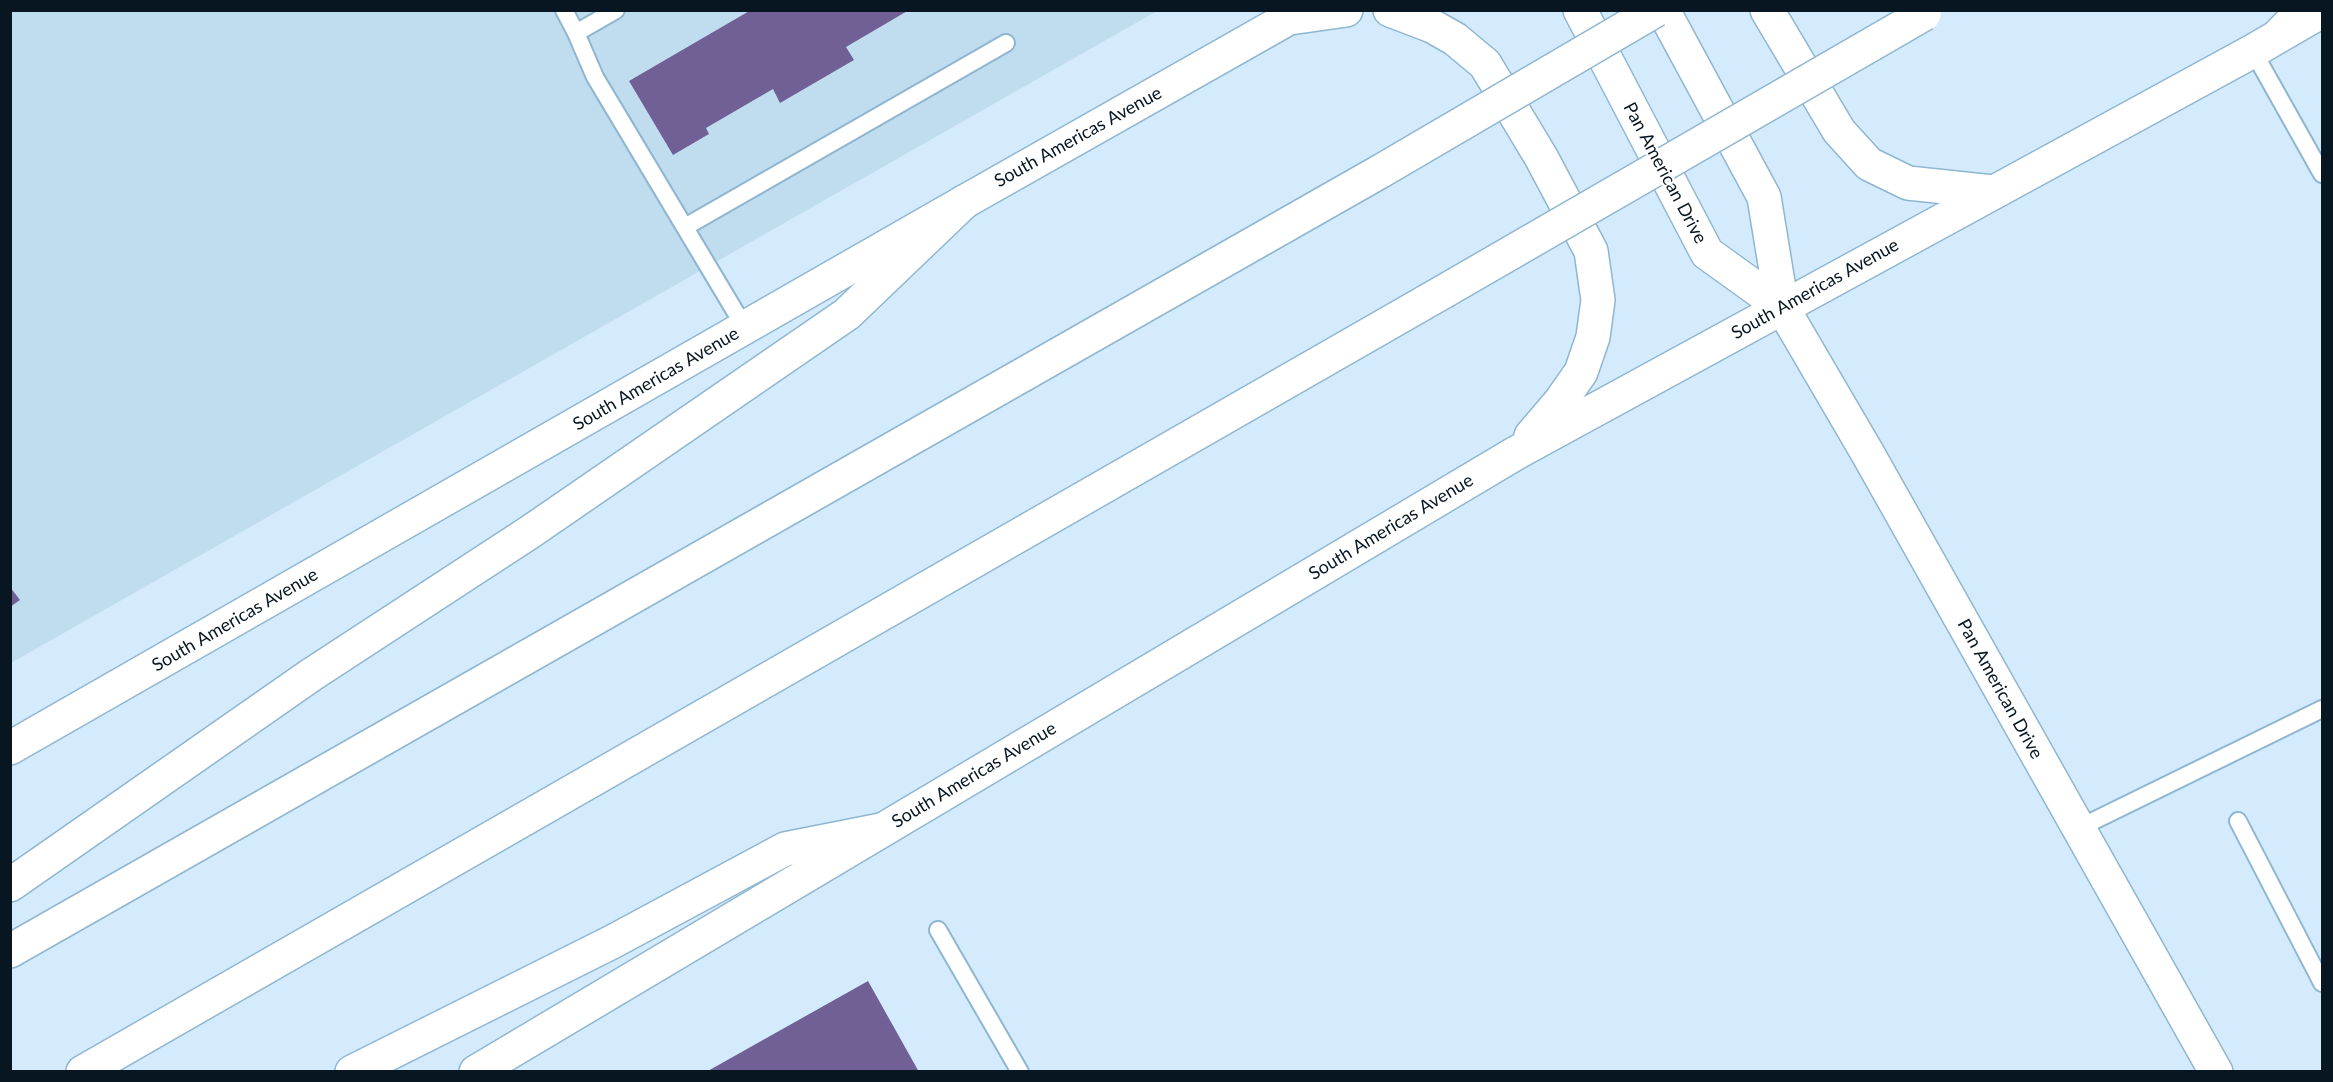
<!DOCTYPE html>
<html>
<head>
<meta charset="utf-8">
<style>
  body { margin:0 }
  #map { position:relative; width:2333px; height:1082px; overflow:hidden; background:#d3ebfc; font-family:Lato,sans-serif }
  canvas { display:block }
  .frame { position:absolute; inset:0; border:12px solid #071620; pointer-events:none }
</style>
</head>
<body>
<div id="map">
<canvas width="2333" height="1082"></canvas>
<div class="frame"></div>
</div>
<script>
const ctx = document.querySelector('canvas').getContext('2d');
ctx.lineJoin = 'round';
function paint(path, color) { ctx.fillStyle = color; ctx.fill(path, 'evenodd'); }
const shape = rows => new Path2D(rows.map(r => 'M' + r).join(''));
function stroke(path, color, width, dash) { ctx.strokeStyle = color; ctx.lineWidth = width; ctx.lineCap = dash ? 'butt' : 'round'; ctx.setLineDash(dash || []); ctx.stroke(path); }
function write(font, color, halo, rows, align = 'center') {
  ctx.font = font + ' Lato,sans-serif'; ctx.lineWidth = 5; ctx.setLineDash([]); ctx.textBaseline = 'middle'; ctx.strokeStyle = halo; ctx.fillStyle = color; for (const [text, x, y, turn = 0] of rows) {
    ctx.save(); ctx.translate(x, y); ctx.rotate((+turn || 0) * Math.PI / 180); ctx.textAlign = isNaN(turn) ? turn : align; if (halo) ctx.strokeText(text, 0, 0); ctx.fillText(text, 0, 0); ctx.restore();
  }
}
paint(shape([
  [11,11,1157,11,11,663]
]), '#c0ddef');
paint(shape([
  [751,10,909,10,846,47,854,60,780,103,773,89,706,128,709,134,673,155,629,81],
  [10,587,20,600,10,607],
  [868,981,919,1072,706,1072]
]), '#716096');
const service = shape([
  [564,10,576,33,616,10],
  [576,33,595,77,745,328],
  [2253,51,2322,174],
  [685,227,1006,43],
  [2238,821,2322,983],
  [2079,828,2322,709],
  [938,930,1020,1072]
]);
const minor = shape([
  [1782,307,1868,454,2216,1072]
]);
const tertiary = shape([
  [1580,10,1707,253,1782,307],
  [1663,10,1764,197,1782,307]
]);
const secondary = shape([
  [1390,10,1432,26,1455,39,1485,64,1541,157,1591,251,1598,300,1593,337,1581,372,1560,402,1531,436],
  [1767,10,1839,131,1869,164,1908,183,1993,192],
  [1290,18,1346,10],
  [10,748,964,202,1303,10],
  [476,1072,1516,453,2253,51,2322,11]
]);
const motorway = shape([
  [2279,35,2303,10],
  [10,885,311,675,530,532,847,314,964,202],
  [10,951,1381,171],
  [83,1072,1443,292],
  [352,1072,612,942,785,849,881,830]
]);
stroke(service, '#8fb6d1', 20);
stroke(minor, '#8fb6d1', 36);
stroke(tertiary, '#8fb6d1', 36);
stroke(secondary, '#8fb6d1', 36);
stroke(motorway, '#8fb6d1', 36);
stroke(service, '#fff', 16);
stroke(minor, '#fff', 33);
stroke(tertiary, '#fff', 33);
stroke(secondary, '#fff', 33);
stroke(motorway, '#fff', 33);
const motorwayBridge = shape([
  [1381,171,1656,10],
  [1443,292,1924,14]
]);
stroke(motorwayBridge, '#8fb6d1', 36, []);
stroke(motorwayBridge, '#fff', 33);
write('18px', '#071620', '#fff', [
  ["South Americas Avenue",1078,137,-29],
  ["Pan American Drive",1665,173,62],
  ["South Americas Avenue",1815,289,-29],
  ["South Americas Avenue",656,379,-30],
  ["South Americas Avenue",1391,527,-31],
  ["South Americas Avenue",235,620,-30],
  ["Pan American Drive",2000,689,61],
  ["South Americas Avenue",974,775,-31]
]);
</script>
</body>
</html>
